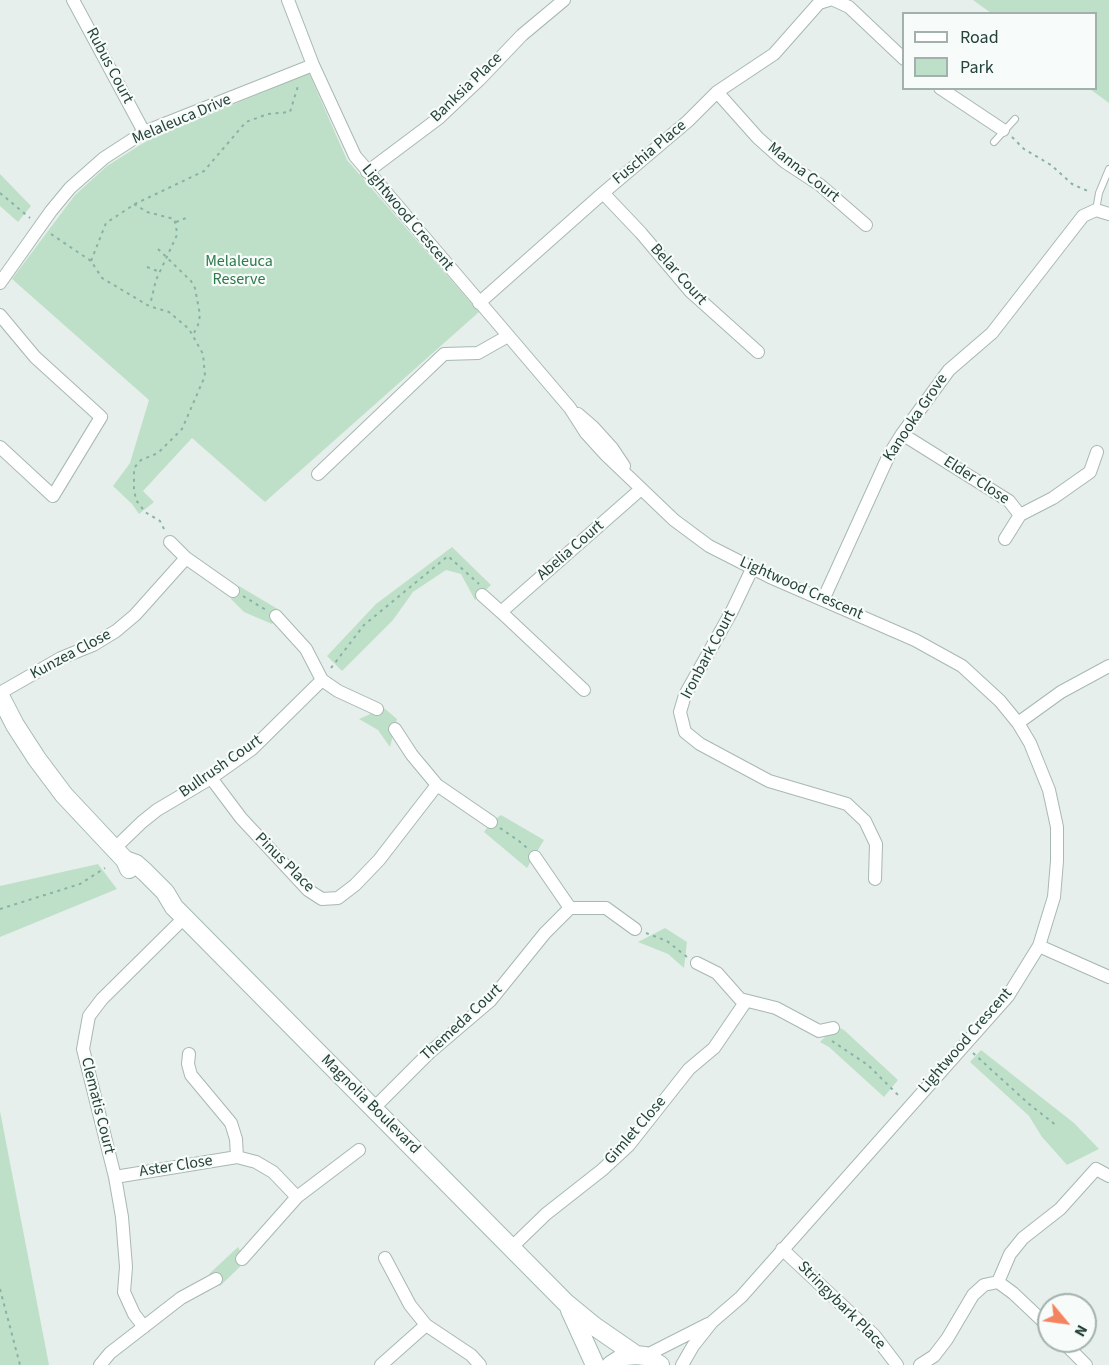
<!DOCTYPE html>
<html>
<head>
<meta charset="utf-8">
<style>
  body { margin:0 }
  #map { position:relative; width:1109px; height:1365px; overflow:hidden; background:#e6efeb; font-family:"Source Sans 3",sans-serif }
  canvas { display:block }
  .legend { position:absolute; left:902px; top:12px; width:195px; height:78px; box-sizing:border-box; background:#f7fbf9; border:2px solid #a3b1ad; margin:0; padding:8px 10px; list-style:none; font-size:18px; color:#24423a }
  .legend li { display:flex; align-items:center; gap:12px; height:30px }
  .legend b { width:30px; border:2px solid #a3b1ad }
  .north { position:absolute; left:1037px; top:1293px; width:60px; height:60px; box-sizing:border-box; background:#f7fbf9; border:2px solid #a3b1ad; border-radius:50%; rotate:119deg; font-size:16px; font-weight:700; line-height:24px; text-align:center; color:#24423a }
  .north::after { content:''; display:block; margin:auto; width:21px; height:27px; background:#f4845f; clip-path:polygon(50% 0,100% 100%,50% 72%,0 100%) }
</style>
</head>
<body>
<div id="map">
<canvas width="1109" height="1365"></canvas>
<ul class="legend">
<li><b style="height:8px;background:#fff"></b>Road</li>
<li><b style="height:16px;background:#bfe0c8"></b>Park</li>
</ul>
<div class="north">N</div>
</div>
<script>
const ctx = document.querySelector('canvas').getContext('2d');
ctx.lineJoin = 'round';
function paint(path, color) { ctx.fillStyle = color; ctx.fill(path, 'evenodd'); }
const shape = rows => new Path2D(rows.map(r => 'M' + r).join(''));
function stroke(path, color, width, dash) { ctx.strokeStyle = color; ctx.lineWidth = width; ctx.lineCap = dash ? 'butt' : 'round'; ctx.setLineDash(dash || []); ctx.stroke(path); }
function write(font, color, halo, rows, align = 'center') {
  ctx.font = font + ' "Source Sans 3",sans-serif'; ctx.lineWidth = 4.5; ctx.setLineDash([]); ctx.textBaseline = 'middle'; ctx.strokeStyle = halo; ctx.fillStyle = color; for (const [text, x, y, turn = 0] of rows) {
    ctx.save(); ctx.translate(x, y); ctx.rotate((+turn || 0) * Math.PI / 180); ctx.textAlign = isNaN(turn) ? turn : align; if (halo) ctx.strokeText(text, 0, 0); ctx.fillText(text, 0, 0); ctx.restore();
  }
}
paint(shape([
  [973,0,1109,0,1109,103,1090,89,1096,88,1096,14,991,13],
  [309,73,347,160,479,312,265,502,192,438,143,491,154,502,139,514,132,504,113,486,130,463,149,400,12,279,75,195,107,166,148,140],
  [0,174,31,206,18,222,0,206],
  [452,547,491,585,475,600,461,574,446,570,413,592,393,620,342,671,327,656,376,604],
  [239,586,281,611,272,624,244,612,231,599,233,591],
  [384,708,397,719,390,747,378,730,359,719],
  [501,815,544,840,527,868,484,832,491,822],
  [98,864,117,889,0,937,0,886],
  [665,928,687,942,684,968,668,954,638,942],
  [836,1026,844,1030,898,1080,884,1097,829,1047,820,1042],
  [981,1050,1074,1123,1099,1149,1067,1165,1042,1137,1029,1116,970,1062],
  [0,1111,49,1365,0,1365],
  [238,1247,246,1261,220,1286,209,1274]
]), '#bfe0c8');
const lane = shape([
  [994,142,1015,119],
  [1096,210,1099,193,1109,169]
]);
const street = shape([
  [73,0,144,132],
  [288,0,313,65,355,156,570,408,586,433,606,455,674,520,709,546,770,577,915,640,962,666,1000,701,1018,723,1030,743,1049,790,1057,827,1057,861,1054,897,1039,946,1008,996,741,1297,712,1322,693,1346,682,1365],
  [834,0,849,7,904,59],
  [940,88,1003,130],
  [717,92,758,138,785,162,820,185,866,225],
  [367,172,439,118,479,80,522,35,564,0],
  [603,193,641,233,690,291,758,352],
  [0,283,51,211,70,188,104,158,144,132,313,65],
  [479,303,603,193,688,121,717,92,774,54,819,3,829,0],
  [0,315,35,357,101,417,53,496,0,447],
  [578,414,593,427,612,448,624,466],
  [902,434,1009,501,1020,515,1053,498,1090,472,1097,452],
  [318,474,444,354,478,353,508,336],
  [1005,539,1020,515],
  [170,542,186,558,233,591],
  [752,569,732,611,685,695,680,712,685,732,700,744,769,781,847,804,865,821,876,844,875,879],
  [482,595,501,612],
  [823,600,889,455,902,434,949,370,992,333,1083,216,1096,210,1109,214],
  [276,616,306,649,322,680,338,691,377,709],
  [584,690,501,612,641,489],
  [0,693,61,658,93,645,116,631,135,615,186,558],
  [1018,723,1061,692,1109,666],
  [395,729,412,755,437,785,491,822],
  [211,778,241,818,308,890,322,899,338,898,355,885,379,860,437,785],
  [114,849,142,822,157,810,211,778,252,749,322,680],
  [535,857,570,908,606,908,635,929],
  [1039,946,1109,977],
  [697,963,717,973,740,999,776,1008,819,1031,833,1028],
  [189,1054,188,1064,191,1075,231,1123,236,1139,237,1157],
  [374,1108,429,1053,490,1001,545,933,570,908],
  [115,1177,237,1157,256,1162,273,1172,297,1197],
  [512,1247,546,1214,602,1170,629,1145,689,1069,714,1048,746,1001],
  [782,1249,874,1335,897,1365],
  [385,1258,410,1305,426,1325,471,1355,480,1365],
  [242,1259,297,1197,359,1150],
  [998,1282,1010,1254,1023,1238,1060,1209,1096,1169,1109,1176],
  [144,1327,134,1314,124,1292,126,1267,122,1217,115,1177,83,1049,89,1016,102,999,184,918],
  [1062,1341,1086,1365],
  [645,1356,708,1324],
  [100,1365,110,1353,181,1298,216,1279],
  [381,1365,426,1325],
  [920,1365,934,1356,947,1339,973,1295,984,1285,998,1282,1013,1293,1049,1327]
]);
const secondary = shape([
  [0,696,15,725,37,759,64,795,125,860,129,869],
  [125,860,136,864,145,872,165,892,174,907,566,1303,594,1326,636,1355],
  [570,1310,595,1365],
  [611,1365,625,1356,636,1355,645,1356,660,1365]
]);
stroke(lane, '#a8b8b2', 8);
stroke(street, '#a8b8b2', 14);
stroke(secondary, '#a4bbb3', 20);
stroke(shape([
  [1012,137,1024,149,1051,165,1072,184,1090,192],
  [0,193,30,218],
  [134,204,147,212,174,219,176,225,177,235,156,280,150,305],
  [176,222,186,218],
  [51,234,91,261,102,278,149,306,169,312,189,329,203,354,205,376,182,429,158,453,141,460,134,468,134,489,136,500,145,512,160,521,165,531],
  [158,249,191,281,195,288,200,315,198,325,193,335],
  [91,261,106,223,135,204,204,171,246,122,268,114,290,112,298,86],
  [147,267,160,272],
  [243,596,266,610],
  [331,668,364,625,448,556,479,584],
  [500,828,519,841,527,848],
  [0,909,80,884,105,868],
  [646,933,667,941,687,957],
  [832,1041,868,1065,899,1096],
  [973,1053,1029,1104,1057,1126],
  [0,1289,20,1365]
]), '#86b3a5', 2, [3, 4.5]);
stroke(lane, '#fff', 6);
stroke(street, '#fff', 12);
stroke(secondary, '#fff', 18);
write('16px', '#24423a', '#f7fbf9', [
  ["Rubus Court",109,66,62],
  ["Banksia Place",467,88,-44],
  ["Melaleuca Drive",182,120,-23],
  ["Fuschia Place",650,153,-40],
  ["Manna Court",803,173,38],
  ["Lightwood Crescent",407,218,50],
  ["Belar Court",678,275,48],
  ["Kanooka Grove",916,418,-56],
  ["Elder Close",976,481,33],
  ["Abelia Court",571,551,-41],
  ["Lightwood Crescent",801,589,24],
  ["Kunzea Close",71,655,-28],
  ["Ironbark Court",709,655,-62],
  ["Bullrush Court",221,767,-35],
  ["Pinus Place",284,863,45],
  ["Themeda Court",462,1023,-43],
  ["Lightwood Crescent",966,1041,-49],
  ["Magnolia Boulevard",370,1105,45],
  ["Clematis Court",97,1106,76],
  ["Gimlet Close",636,1131,-49],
  ["Aster Close",176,1167,-9],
  ["Stringybark Place",841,1306,45]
]);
write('16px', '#2d7a4b', '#f7fbf9', [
  ["Melaleuca",239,262],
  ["Reserve",239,280]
]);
</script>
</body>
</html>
